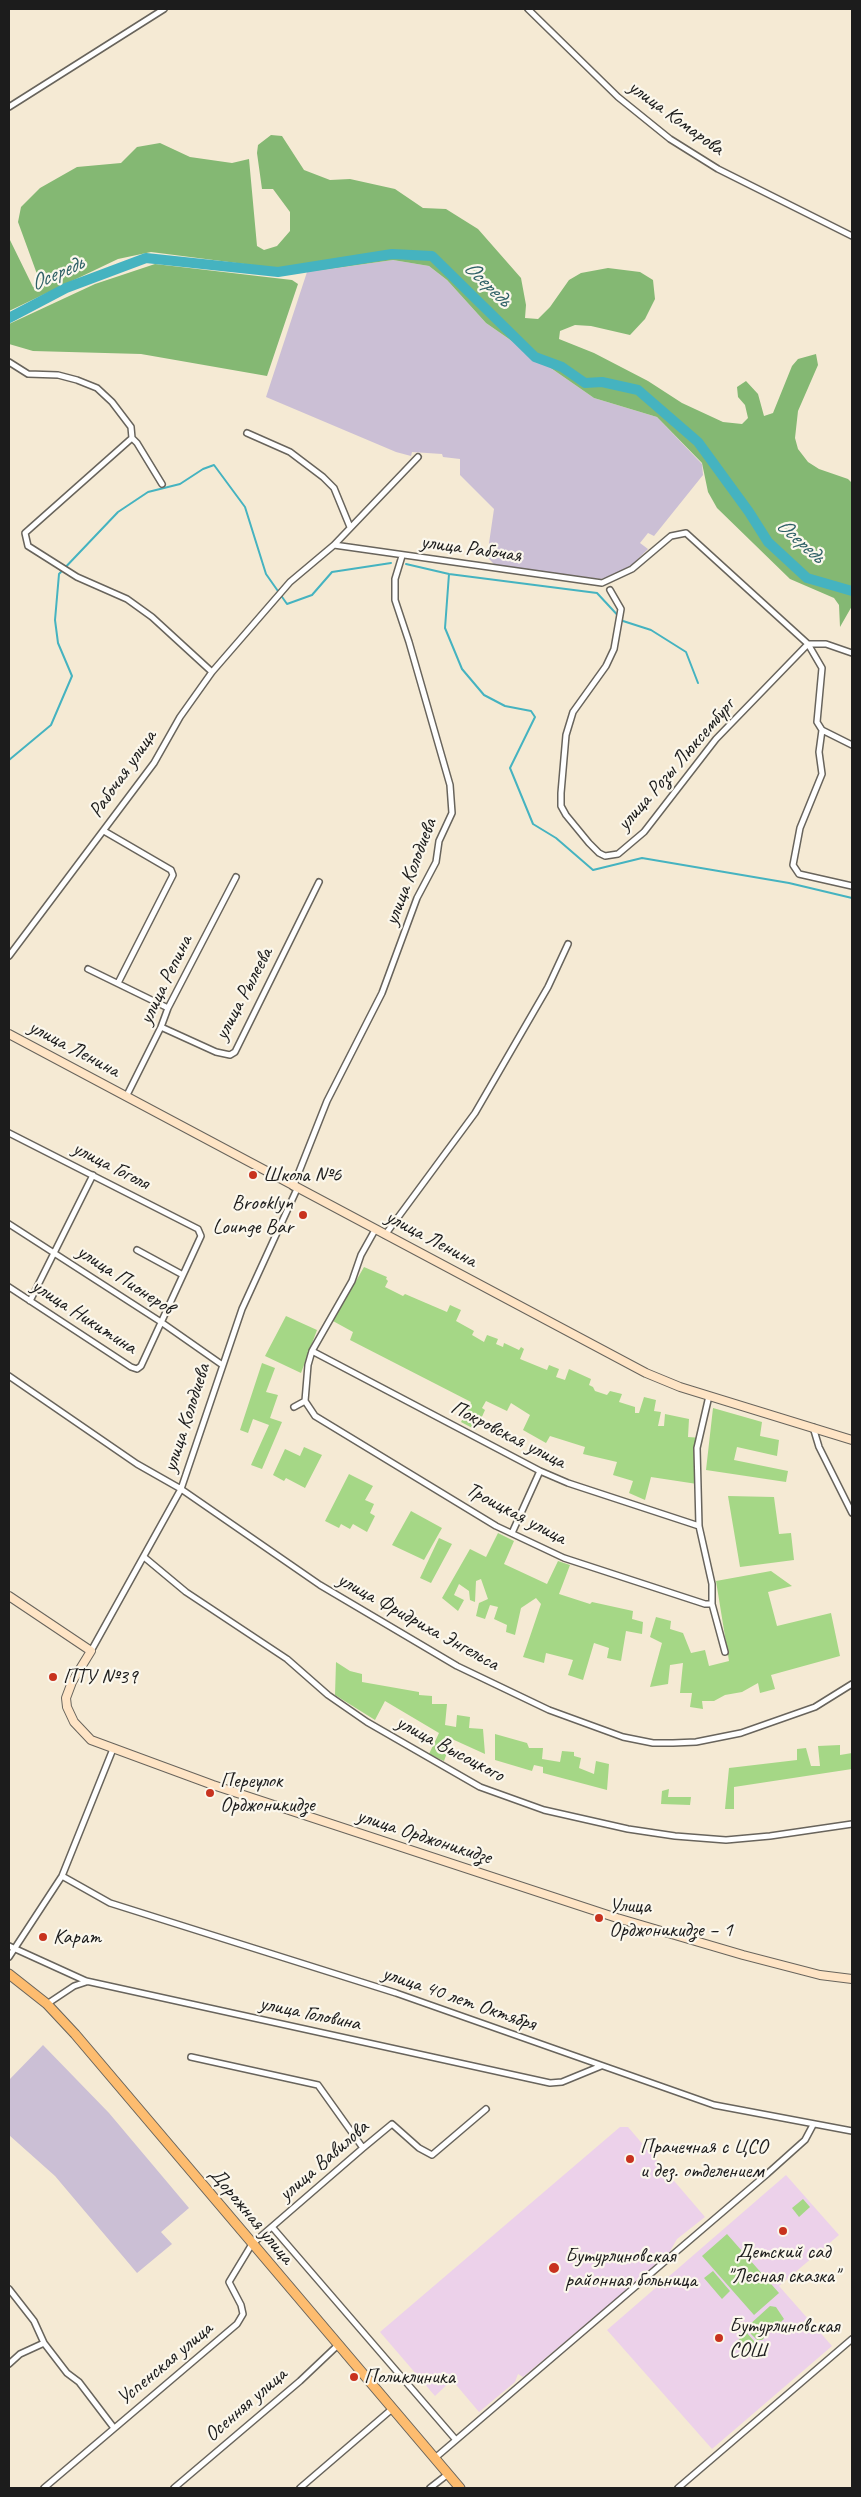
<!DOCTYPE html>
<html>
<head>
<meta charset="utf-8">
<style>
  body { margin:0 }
  #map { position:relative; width:861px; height:2497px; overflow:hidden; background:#f5ead4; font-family:Caveat,sans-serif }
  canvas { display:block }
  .frame { position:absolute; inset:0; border:10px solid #1c1c1c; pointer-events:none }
</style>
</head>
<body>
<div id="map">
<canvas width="861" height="2497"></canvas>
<div class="frame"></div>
</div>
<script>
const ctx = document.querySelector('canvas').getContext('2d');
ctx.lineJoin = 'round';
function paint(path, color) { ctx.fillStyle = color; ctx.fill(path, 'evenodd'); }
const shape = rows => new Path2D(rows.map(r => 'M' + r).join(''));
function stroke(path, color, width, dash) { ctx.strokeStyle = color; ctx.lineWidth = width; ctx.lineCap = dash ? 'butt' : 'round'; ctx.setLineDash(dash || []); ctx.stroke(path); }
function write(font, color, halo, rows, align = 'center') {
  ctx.font = font + ' Caveat,sans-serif'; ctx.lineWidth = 4.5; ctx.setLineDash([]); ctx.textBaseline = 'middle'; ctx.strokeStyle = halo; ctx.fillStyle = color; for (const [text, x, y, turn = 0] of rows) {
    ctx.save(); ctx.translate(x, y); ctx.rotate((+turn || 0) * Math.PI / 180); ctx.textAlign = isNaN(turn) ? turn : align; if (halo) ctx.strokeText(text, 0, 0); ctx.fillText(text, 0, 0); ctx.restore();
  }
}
paint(shape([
  [620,2127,628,2127,705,2217,677,2239,669,2253,636,2282,523,2377,518,2374,515,2382,479,2412,452,2380,435,2396,380,2332],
  [786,2175,839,2235,779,2286,832,2346,712,2449,607,2330]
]), '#ecd1ea');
paint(shape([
  [393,260,429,266,447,280,486,323,594,398,657,417,702,464,703,475,654,536,648,533,640,543,648,549,632,565,612,576,601,579,495,565,487,557,494,509,460,475,460,459,443,457,442,454,412,452,411,456,396,452,266,397,307,272],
  [43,2045,109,2113,189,2208,161,2232,172,2244,137,2273,55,2176,9,2135,9,2080]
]), '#cbbfd5');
paint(shape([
  [364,1267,387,1277,386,1279,388,1281,385,1287,403,1296,405,1294,447,1312,450,1305,461,1310,456,1321,474,1331,472,1335,484,1342,487,1335,498,1339,496,1344,503,1347,504,1343,519,1350,521,1347,524,1349,520,1359,547,1370,549,1365,559,1369,556,1377,565,1380,569,1369,591,1379,589,1385,593,1387,595,1391,607,1395,610,1391,622,1394,619,1402,635,1407,635,1413,639,1413,644,1397,656,1400,654,1411,661,1412,658,1426,664,1426,665,1414,689,1419,688,1437,702,1438,697,1484,651,1477,645,1500,629,1493,633,1481,613,1475,617,1462,583,1454,585,1447,550,1436,546,1443,523,1430,530,1415,511,1403,507,1411,486,1401,482,1408,485,1410,476,1430,461,1422,471,1402,350,1340,353,1332,333,1321],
  [286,1316,317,1330,301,1373,265,1356],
  [262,1363,275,1368,266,1392,278,1395,270,1418,282,1422,262,1469,251,1465,269,1425,253,1419,248,1433,240,1430],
  [713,1408,762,1422,760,1436,779,1440,777,1456,737,1447,734,1460,788,1471,786,1482,706,1470],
  [304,1447,322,1455,305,1488,286,1478,284,1481,273,1475,285,1449,300,1456],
  [349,1474,373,1486,365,1500,374,1504,370,1513,375,1516,367,1532,353,1524,350,1529,341,1524,339,1528,325,1521],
  [728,1496,774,1497,779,1534,791,1533,794,1560,740,1567],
  [411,1511,442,1528,424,1560,392,1545],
  [498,1533,514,1541,504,1564,547,1584,558,1561,570,1565,559,1594,590,1604,592,1602,633,1611,632,1619,643,1622,642,1634,626,1631,621,1661,607,1658,609,1648,594,1643,583,1680,568,1675,573,1660,546,1653,544,1663,523,1657,541,1604,536,1598,521,1608,515,1635,506,1632,507,1625,494,1619,498,1607,490,1605,485,1619,476,1616,479,1603,488,1599,481,1579,476,1581,475,1602,470,1600,469,1591,459,1584,454,1595,464,1600,458,1611,442,1598,470,1549,486,1557],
  [439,1538,452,1544,431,1583,420,1578],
  [771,1571,792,1586,768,1592,777,1626,831,1613,840,1656,771,1675,775,1689,760,1693,758,1683,742,1692,725,1695,714,1701,702,1701,703,1709,690,1707,692,1693,680,1693,683,1663,670,1665,668,1684,650,1687,662,1643,650,1637,656,1617,671,1621,670,1629,683,1633,691,1653,705,1650,709,1666,729,1661,716,1581],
  [336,1662,350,1671,362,1674,362,1682,419,1692,419,1695,432,1696,432,1704,447,1704,445,1725,456,1727,457,1715,470,1717,469,1728,483,1729,485,1754,452,1739,444,1761,429,1754,439,1733,385,1701,375,1720,335,1695],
  [495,1734,527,1743,529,1748,543,1748,542,1759,560,1762,562,1751,574,1752,574,1756,581,1758,579,1768,594,1774,596,1761,609,1764,607,1790,543,1773,543,1767,534,1765,532,1771,495,1760],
  [840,1745,840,1755,852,1753,852,1769,734,1787,734,1809,725,1809,729,1768,797,1760,797,1749,806,1748,811,1766,820,1766,818,1746],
  [669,1789,668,1797,691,1797,690,1805,661,1804,662,1791],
  [803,2199,810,2207,799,2217,792,2208],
  [727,2234,779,2293,754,2315,702,2256],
  [713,2271,730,2291,722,2299,704,2278],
  [770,2306,776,2307,784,2319,762,2340,757,2340,748,2331,748,2326],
  [747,2333,762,2350,752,2359,737,2341]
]), '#a5d786');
paint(shape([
  [271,135,282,136,304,170,330,180,350,179,395,189,423,208,446,209,478,229,521,278,526,305,525,318,538,319,550,307,569,280,581,273,608,268,640,272,653,280,655,299,645,319,630,335,591,326,575,325,560,331,559,339,594,353,648,381,682,403,723,422,742,424,748,418,745,405,738,397,737,387,746,381,758,394,764,416,773,413,792,366,798,359,816,354,818,365,798,411,795,438,798,449,808,462,819,469,848,479,852,483,852,606,840,627,839,605,834,598,790,579,717,508,708,492,702,463,657,417,594,398,486,323,447,280,429,266,393,260,307,272,151,252,118,259,9,311,9,238,33,287,41,285,18,222,21,207,40,188,77,167,121,163,137,147,160,143,190,157,232,163,249,159,257,246,264,250,277,246,290,231,290,212,273,189,262,189,257,153,258,145],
  [155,264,292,280,298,284,267,376,141,354,33,351,9,344,9,324,95,284]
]), '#84b873');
stroke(shape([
  [406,564,449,574,597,593,623,621,651,630,686,652,698,683],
  [449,574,445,628,462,669,484,695,505,706,531,711,535,717,510,768,533,824,556,838,593,870,642,858,789,883,852,898],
  [9,760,51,725,72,676,58,643,55,620,59,574,118,512,148,492,180,484,203,469,214,465,245,507,266,574,287,604,312,595,332,572,391,563]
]), '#45b3c0', 2);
stroke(shape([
  [9,318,66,288,146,258,278,272,392,254,432,256,535,357,562,367,585,383,602,382,638,390,698,442,749,512,768,542,807,578,852,591]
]), '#45b3c0', 10);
const street = shape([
  [528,9,618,97,670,139,718,169,852,236],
  [9,107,164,9],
  [9,362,28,374,58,375,77,380,97,388,112,402,131,427,132,438,25,533,28,546,77,577,127,599,152,617,212,672],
  [247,433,290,452,323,477,334,488,350,527],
  [132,438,137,443,162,484],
  [334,545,418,457],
  [610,590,621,609,614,649,606,666,573,712,566,735,561,793,561,806,566,815,589,843,599,853,605,856,618,854,644,832,716,739,808,644],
  [808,644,826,644,852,653],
  [822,730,819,752,822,774,800,828,793,865,799,874,852,886],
  [104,831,171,870,173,875,118,983],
  [9,956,154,763,180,717,212,672,290,582,334,545,602,583,632,569,671,536,686,533,808,644,822,668,817,722,822,730,852,745],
  [88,969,168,1008],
  [161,1027,216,1052,230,1055,235,1052,319,882],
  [126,1097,161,1027,168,1008,236,877],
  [9,1133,198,1229,201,1236,141,1366,137,1369,131,1367,9,1287],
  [293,1187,327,1101,382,993,417,898,436,862,439,841,452,813,450,785,409,642,395,600,395,579,402,556],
  [9,1224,161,1322,221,1364],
  [375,1230,361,1255,352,1281,312,1351,308,1365,305,1401,315,1416,496,1526,564,1558,705,1604,712,1604,712,1584,699,1526,697,1448,709,1396],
  [385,1235,475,1113,548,987,568,944],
  [137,1250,183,1275],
  [30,1301,93,1175],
  [312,1351,540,1471,568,1483,699,1526],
  [9,1376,137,1464,181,1489,320,1585,457,1666,549,1710,623,1737,653,1743,673,1743,696,1742,741,1733,815,1707,852,1684],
  [294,1407,305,1401],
  [813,1427,819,1447,852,1513],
  [512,1533,540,1471],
  [144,1557,186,1592,287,1659,328,1695,367,1722,480,1787,544,1810,628,1829,675,1836,726,1840,770,1836,852,1824],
  [712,1604,725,1652],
  [91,1651,181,1489,242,1309,297,1189],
  [62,1876,110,1903,396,1993,714,2105,852,2131],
  [9,1946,86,1981,550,2083,562,2082,601,2066],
  [9,1957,62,1876,113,1749],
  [47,2004,74,1986,86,1982],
  [191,2057,318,2085,363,2148],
  [273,2228,456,2440],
  [9,2289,34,2321,44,2343,67,2373,79,2382,114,2428],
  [9,2364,20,2354,44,2343],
  [435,2458,767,2174,805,2140,813,2125],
  [44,2488,237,2324,243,2314,241,2305,229,2282,252,2244,363,2148,392,2124,419,2148,432,2155,486,2109],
  [174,2488,300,2381,338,2345],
  [300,2488,392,2409],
  [430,2488,448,2474],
  [678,2488,852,2339]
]);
const secondary = shape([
  [9,1034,646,1373,680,1387,852,1440],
  [9,1596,91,1651,72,1682,66,1698,67,1707,74,1722,91,1740,213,1785,617,1918,743,1955,820,1975,852,1979]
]);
const primary = shape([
  [9,1974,47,2004,75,2034,460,2488]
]);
stroke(street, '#68645c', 8);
stroke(secondary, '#68645c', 10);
stroke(primary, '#68645c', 11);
stroke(street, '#fff', 5);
stroke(secondary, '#fee4c5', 8);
stroke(primary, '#fdbc6f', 9);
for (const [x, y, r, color] of [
  [253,1175,5,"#c8321e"],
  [303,1215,5,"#c8321e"],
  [53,1677,5,"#c8321e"],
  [210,1793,5,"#c8321e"],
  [599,1918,5,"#c8321e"],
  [43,1937,5,"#c8321e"],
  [630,2159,5,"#c8321e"],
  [783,2231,5,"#c8321e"],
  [554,2268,6,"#c8321e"],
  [719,2338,5,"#c8321e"],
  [354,2377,5,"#c8321e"]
]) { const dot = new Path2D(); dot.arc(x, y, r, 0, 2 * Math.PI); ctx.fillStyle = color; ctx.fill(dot); stroke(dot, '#fbf7ec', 2); }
write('21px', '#1c1c1c', '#fbf7ec', [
  ["улица Комарова",676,118,36],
  ["улица Рабочая",471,549,8],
  ["улица Розы Люксембург",676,765,-49],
  ["Рабочая улица",123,774,-55],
  ["улица Колодиева",411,872,-69],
  ["улица Репина",166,980,-64],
  ["улица Рылеева",244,994,-62],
  ["улица Ленина",74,1049,28],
  ["улица Гоголя",111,1166,27],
  ["улица Ленина",431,1239,28],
  ["улица Пионеров",125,1280,33],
  ["улица Никитина",84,1317,33],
  ["улица Колодиева",187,1418,-72],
  ["Покровская улица",508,1435,27],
  ["Троицкая улица",516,1514,28],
  ["улица Фридриха Энгельса",418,1622,29],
  ["улица Высоцкого",450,1749,28],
  ["улица Орджоникидзе",424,1837,18],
  ["улица 40 лет Октября",459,1999,19],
  ["улица Головина",310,2014,12],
  ["улица Вавилова",324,2161,-41],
  ["Дорожная улица",251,2216,50],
  ["Успенская улица",165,2364,-40],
  ["Осенняя улица",246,2405,-41]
]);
write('21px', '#1c1c1c', '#fbf7ec', [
  ["Школа №6",263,1175],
  ["Brooklyn",293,1203,"right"],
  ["Lounge Bar",293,1227,"right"],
  ["ПТУ №39",63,1677],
  ["Переулок",220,1781],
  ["Орджоникидзе",220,1805],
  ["Улица",609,1906],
  ["Орджоникидзе – 1",609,1930],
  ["Карат",53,1937],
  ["Прачечная с ЦСО",640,2147],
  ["и дез. отделением",640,2171],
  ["Детский сад",783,2252,"center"],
  ["\"Лесная сказка\"",783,2276,"center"],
  ["Бутурлиновская",565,2256],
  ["районная больница",565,2280],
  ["Бутурлиновская",729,2326],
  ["СОШ",729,2350],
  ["Поликлиника",364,2377]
], 'left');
write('italic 22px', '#2e6066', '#fbf7ec', [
  ["Осередь",57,274,-24],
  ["Осередь",487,284,44],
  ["Осередь",800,541,42]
]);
</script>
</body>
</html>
